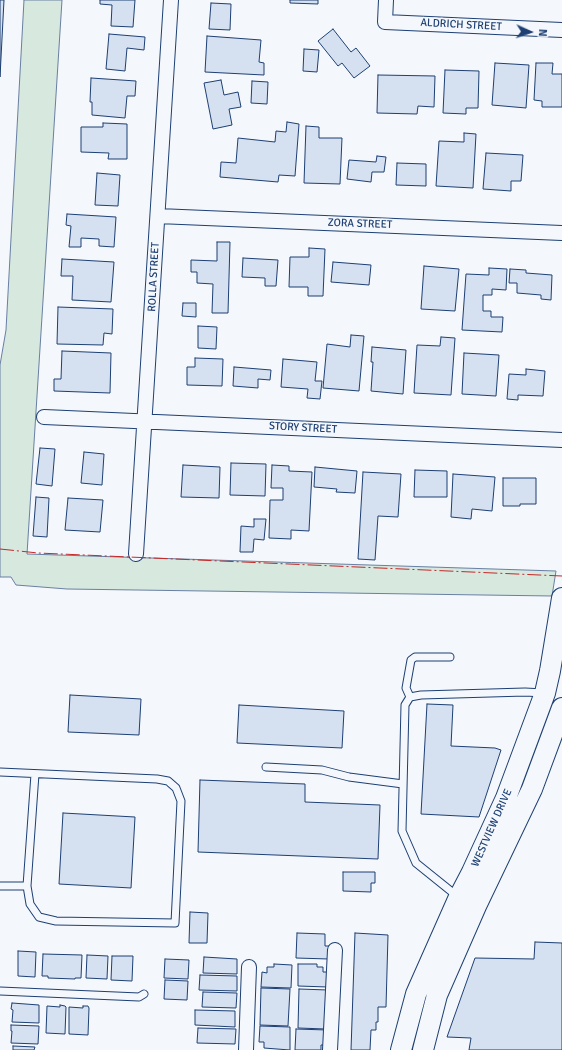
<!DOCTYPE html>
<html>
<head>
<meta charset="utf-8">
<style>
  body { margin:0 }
  #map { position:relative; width:562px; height:1050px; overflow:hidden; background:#f4f7fb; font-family:Signika,sans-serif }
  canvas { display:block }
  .north { position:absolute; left:510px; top:12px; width:40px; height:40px; -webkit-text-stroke:3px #f4f7fb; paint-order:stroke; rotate:93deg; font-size:11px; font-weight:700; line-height:16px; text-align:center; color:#1d3f73 }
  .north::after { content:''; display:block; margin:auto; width:14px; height:18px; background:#1d3f73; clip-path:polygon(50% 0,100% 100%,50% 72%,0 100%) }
</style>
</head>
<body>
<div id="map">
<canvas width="562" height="1050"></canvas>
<div class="north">N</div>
</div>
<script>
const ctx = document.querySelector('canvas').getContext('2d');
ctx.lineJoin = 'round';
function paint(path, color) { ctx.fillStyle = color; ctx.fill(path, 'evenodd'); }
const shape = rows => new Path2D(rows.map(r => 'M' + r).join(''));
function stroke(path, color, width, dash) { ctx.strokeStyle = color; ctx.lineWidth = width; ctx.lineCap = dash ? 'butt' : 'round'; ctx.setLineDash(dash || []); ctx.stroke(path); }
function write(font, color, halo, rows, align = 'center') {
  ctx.font = font + ' Signika,sans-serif'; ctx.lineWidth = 3; ctx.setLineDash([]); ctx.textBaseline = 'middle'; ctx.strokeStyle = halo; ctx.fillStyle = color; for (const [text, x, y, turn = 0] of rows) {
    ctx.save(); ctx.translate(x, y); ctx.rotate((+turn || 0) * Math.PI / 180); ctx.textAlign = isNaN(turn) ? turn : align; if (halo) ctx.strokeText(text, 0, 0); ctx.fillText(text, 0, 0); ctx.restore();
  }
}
const green = shape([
  [24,0,62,0,27,554,556,571,552,596,67,589,16,585,11,577,0,577,0,365,6,330,24,0]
]);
paint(green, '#d7e8df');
stroke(green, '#687fa3', 1);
const building = shape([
  [0,0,4,0,0,77,0,0],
  [100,0,135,0,133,27,111,26,112,5,100,4,100,0],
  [290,0,318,0,318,4,290,3,290,0],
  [211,3,231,4,230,30,209,29,211,3],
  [333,29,351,52,356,48,370,66,354,78,342,63,338,66,318,41,333,29],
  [109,34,145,37,144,50,127,48,125,71,106,69,109,34],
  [207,36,261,40,259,62,264,63,264,75,205,72,207,36],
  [304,49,319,50,317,72,303,71,304,49],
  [495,63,529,65,526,108,492,105,495,63],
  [536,63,553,63,552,74,562,74,562,107,542,107,542,101,534,100,536,63],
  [445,70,479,71,478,108,466,108,466,114,443,113,445,70],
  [378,75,435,76,434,107,418,106,417,114,377,113,378,75],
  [91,78,136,81,135,96,127,96,125,118,92,115,92,102,90,102,91,78],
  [221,80,224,95,238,92,241,107,229,109,232,125,213,129,204,83,221,80],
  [252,81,268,82,267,104,251,103,252,81],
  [287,122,299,124,295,176,279,175,278,182,220,177,221,162,236,163,238,138,275,142,276,131,286,132,287,122],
  [103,123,127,124,127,159,108,159,109,153,81,152,81,127,103,127,103,123],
  [306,126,319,127,319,138,342,138,340,184,304,183,306,126],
  [464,133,476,134,473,188,436,186,439,141,464,142,464,133],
  [486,153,523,155,521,181,511,181,511,191,483,189,486,153],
  [377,156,386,157,384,172,372,172,371,182,347,179,349,160,376,162,377,156],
  [397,163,426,164,426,186,396,185,397,163],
  [97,173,120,175,118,206,95,205,97,173],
  [67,214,116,217,114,247,99,246,99,239,81,238,81,247,69,247,71,226,66,225,67,214],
  [217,242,230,242,228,313,212,313,213,284,197,283,197,272,191,272,191,260,217,261,217,242],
  [309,248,325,249,323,296,308,296,308,287,289,287,290,257,309,257,309,248],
  [243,258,278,260,276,286,265,286,265,278,242,277,243,258],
  [62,259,114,262,111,302,72,300,73,276,61,276,62,259],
  [333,262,371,265,369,285,331,282,333,262],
  [424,266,459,269,455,311,421,309,424,266],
  [489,268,507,269,506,290,492,289,492,295,483,295,483,311,491,311,491,317,503,317,502,332,462,330,466,274,489,275,489,268],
  [510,269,526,270,526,273,552,275,551,300,541,299,541,295,517,293,517,283,509,283,510,269],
  [183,303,196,303,196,317,182,316,183,303],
  [58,307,113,309,112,334,104,333,103,345,57,344,58,307],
  [198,326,217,327,216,349,198,348,198,326],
  [351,335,364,336,359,391,323,388,327,344,350,347,351,335],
  [441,337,455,338,451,395,414,393,417,345,440,346,441,337],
  [372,347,406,350,403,394,371,391,373,362,371,362,372,347],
  [62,351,111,353,110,393,54,391,54,379,61,379,62,351],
  [464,353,499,355,496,396,462,394,464,353],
  [195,358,223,359,222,386,187,385,187,367,195,367,195,358],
  [283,359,317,362,315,381,322,381,320,399,307,398,308,389,281,387,283,359],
  [234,367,271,370,270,380,258,379,258,388,233,386,234,367],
  [526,369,545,371,543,396,518,395,518,400,507,399,509,374,526,375,526,369],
  [40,448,55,449,52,486,36,484,40,448],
  [84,452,104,454,102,485,81,483,84,452],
  [231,463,266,464,265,496,230,495,231,463],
  [183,465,220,467,219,498,181,497,183,465],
  [272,465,289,466,289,471,312,472,309,531,291,530,291,539,269,538,270,500,283,500,283,488,271,488,272,465],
  [315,467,357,471,355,493,336,492,337,489,314,487,315,467],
  [415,470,447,471,447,497,414,497,415,470],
  [363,472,401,474,398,517,378,516,375,560,358,559,363,472],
  [453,474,495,477,492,511,472,509,471,519,451,517,453,474],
  [503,478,536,478,536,504,520,504,520,506,503,506,503,478],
  [36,497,49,498,47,537,33,536,36,497],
  [68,498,103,500,100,532,65,530,68,498],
  [254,519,266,519,264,540,254,539,253,552,240,552,241,526,254,527,254,519],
  [70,695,141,699,139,735,68,732,70,695],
  [427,704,453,705,451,746,495,748,501,750,479,817,421,814,427,704],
  [239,705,344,711,342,748,237,743,239,705],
  [200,780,305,784,305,802,380,805,378,859,198,852,200,780],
  [63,813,135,817,131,888,59,884,63,813],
  [343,872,375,872,375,883,371,883,371,892,343,891,343,872],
  [190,912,208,913,207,943,189,943,190,912],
  [297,933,325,934,325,946,329,946,329,959,296,958,297,933],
  [355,933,388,935,386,1007,378,1007,378,1022,376,1022,376,1030,371,1030,370,1050,351,1050,355,933],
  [535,942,562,943,562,1050,469,1050,471,1038,447,1037,475,958,534,959,535,942],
  [18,951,36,952,35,977,18,976,18,951],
  [43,954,82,955,81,978,75,978,75,979,48,978,48,976,42,976,43,954],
  [87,955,108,956,107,979,86,978,87,955],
  [112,956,133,956,132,981,111,980,112,956],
  [204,957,237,959,237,974,203,973,204,957],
  [165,959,189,960,188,979,164,978,165,959],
  [274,964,292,965,291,988,261,987,262,972,267,973,267,967,274,967,274,964],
  [298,964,317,964,317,967,323,967,323,972,328,972,328,987,298,986,298,964],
  [200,975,237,976,237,991,199,990,200,975],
  [165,980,188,981,187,1000,164,999,165,980],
  [261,988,290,989,288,1026,260,1025,261,988],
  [299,989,328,990,326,1029,298,1028,299,989],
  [203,992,237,993,236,1008,202,1007,203,992],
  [12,1003,39,1005,39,1023,12,1022,13,1010,11,1009,12,1003],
  [60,1005,65,1006,66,1007,65,1034,46,1033,47,1006,60,1007,60,1005],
  [83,1006,88,1006,89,1008,88,1035,69,1034,69,1007,83,1008,83,1006],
  [195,1010,235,1011,235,1027,195,1025,195,1010],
  [11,1025,39,1026,38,1044,11,1043,12,1031,11,1031,11,1025],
  [260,1026,290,1027,290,1050,264,1048,264,1042,259,1042,260,1026],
  [198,1028,236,1029,235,1044,197,1043,198,1028],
  [296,1029,327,1030,326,1045,321,1045,321,1050,295,1050,296,1029],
  [13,1046,35,1047,34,1050,13,1050,13,1046]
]);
paint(building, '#d5e0f0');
stroke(building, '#1d3f73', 1);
const service = shape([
  [410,697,406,688,411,660,415,657,450,657],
  [266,767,322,770,349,777,403,784],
  [0,772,157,779,168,781,176,788,181,801,175,923,56,921,39,917,30,904,27,886,35,774],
  [0,886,27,886],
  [457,896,416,863,402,831,405,705,410,697,421,695,525,692,544,693],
  [0,991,139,997,144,994]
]);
const minor = shape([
  [386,0,385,22,562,30],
  [158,216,562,233],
  [44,417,562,440],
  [136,554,171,0],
  [246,1050,249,967],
  [330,1050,335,950]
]);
const secondary = shape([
  [401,1050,416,994,459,897,472,872,506,798,545,693,550,671,562,598],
  [423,1050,437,995,476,906,532,789,562,708]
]);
stroke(service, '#1d3f73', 9);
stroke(minor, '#1d3f73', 16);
stroke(secondary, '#1d3f73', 22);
stroke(service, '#f4f7fb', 7);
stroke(minor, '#f4f7fb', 14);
stroke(secondary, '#f4f7fb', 20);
stroke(shape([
  [0,549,38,553,562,576]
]), '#c62828', 1, [14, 3, 2, 3]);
write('11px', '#1d3f73', '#f4f7fb', [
  ["ALDRICH STREET",461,25,3],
  ["ZORA STREET",360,224,2],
  ["ROLLA STREET",154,277,-87],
  ["STORY STREET",303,428,3],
  ["WESTVIEW DRIVE",492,828,-66]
]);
</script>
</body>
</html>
